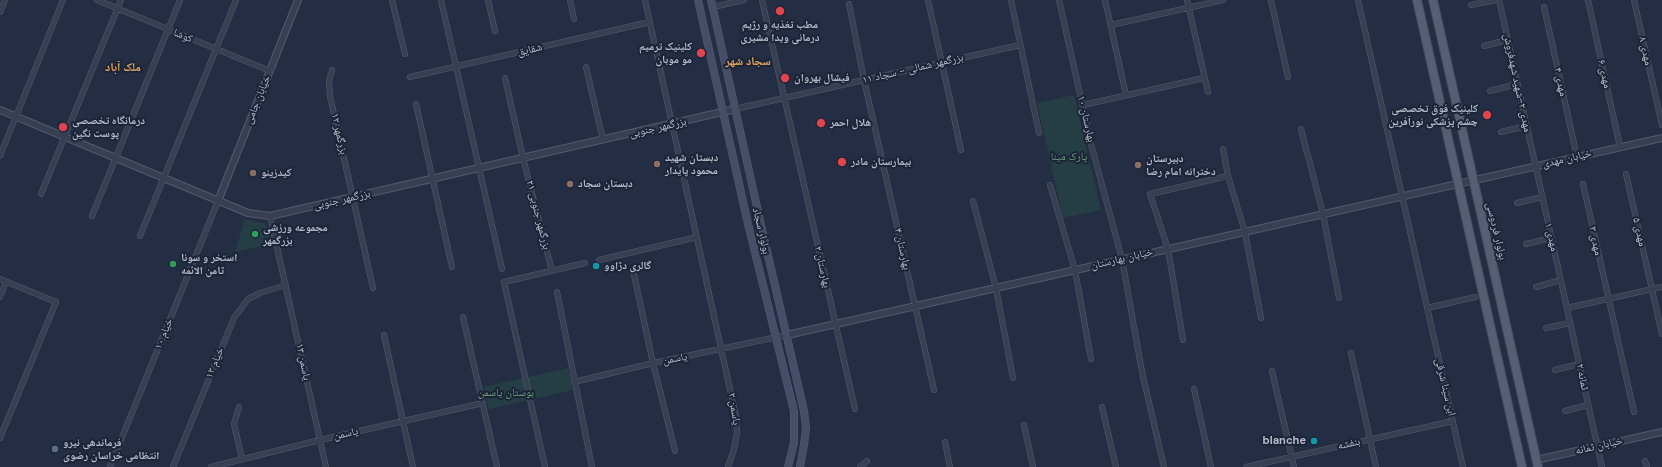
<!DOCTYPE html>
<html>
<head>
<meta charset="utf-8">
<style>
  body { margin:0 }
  canvas { display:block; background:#232d43 }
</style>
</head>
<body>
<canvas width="1662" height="467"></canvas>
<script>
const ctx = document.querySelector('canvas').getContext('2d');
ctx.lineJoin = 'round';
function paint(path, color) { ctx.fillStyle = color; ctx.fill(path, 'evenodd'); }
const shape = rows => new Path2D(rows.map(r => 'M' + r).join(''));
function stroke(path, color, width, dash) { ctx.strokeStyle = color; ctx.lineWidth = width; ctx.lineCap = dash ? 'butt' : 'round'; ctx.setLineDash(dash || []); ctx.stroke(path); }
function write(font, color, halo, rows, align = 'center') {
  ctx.font = font + ' "DM Sans","Noto Naskh Arabic",sans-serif'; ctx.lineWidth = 4; ctx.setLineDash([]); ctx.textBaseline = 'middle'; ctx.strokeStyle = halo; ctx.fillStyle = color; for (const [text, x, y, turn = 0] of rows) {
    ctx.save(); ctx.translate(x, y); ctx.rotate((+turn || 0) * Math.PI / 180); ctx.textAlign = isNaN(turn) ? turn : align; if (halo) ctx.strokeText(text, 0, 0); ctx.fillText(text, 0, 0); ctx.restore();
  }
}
paint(shape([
  [1074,95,1101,210,1063,218,1037,103],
  [245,219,266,224,272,244,235,252],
  [568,368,573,390,489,409,484,387]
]), '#253d44');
const minor = shape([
  [97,0,270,71],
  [392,0,405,54],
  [441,0,502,269],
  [488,0,495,31],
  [570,0,574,19],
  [645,0,736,417,737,433,734,449,728,467],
  [762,0,855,409],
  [928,0,961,150],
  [1011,0,1039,133],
  [1059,0,1092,148,1122,259,1142,372,1164,467],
  [1105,0,1126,95],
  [1187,0,1208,92],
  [1271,0,1288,77],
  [1358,0,1463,467],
  [1499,0,1602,467],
  [1588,0,1620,147],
  [1634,0,1662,125],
  [849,4,864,80,934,390],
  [1471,5,1496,0],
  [713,7,744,0],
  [1544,7,1577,157],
  [0,12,5,0],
  [1111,25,1223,0],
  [1484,46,1507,40],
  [586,67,603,140],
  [332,70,329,81,330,96,373,288],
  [410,77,650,22],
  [505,78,523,158,552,271],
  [1490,91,1517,84],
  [416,104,452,267],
  [1083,105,1204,78],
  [735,109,1020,45],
  [1301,129,1323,214,1339,298],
  [1501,132,1526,126],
  [1223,149,1228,176,1245,232,1261,318],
  [0,156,63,0],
  [1626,174,1662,334],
  [1583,184,1634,412],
  [1050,185,1075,270,1091,359],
  [41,194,121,0],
  [973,201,996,288,1013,378],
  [1517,203,1542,197],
  [92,216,180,0],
  [270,216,326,467],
  [140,236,236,0],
  [1526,244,1551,238],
  [599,260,697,237],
  [633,270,653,363,675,451],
  [0,279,56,302,0,438],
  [1536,287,1561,280],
  [557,292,592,467],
  [0,297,6,282],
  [1427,308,1475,297],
  [1567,308,1662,287],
  [463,317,497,467],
  [1546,328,1570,323],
  [384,335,413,467],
  [1183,340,1168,249,1150,194,1228,176],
  [1351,353,1376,467],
  [1555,370,1579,364],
  [1272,371,1294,467],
  [574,382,653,363,787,335],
  [1194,389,1211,467],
  [239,407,234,424,242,459],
  [1102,407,1116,467],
  [1565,411,1588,405],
  [1024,425,1033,467],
  [945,442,950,467],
  [1645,461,1647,467],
  [110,467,218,201],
  [173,467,234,318,248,299,260,293,286,285],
  [211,467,320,440,483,403],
  [545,467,504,282,585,263],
  [860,467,867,461],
  [1246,467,1453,421]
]);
const tertiary = shape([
  [0,110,248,213,270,216,735,109],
  [218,201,298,0],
  [787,335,1662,138],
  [1536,460,1662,432]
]);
const secondary = shape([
  [698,0,748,224,794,411,794,443,788,467],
  [711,0,761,225,804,411,806,428,804,445,800,467]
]);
const primary = shape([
  [1417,0,1522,467],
  [1433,0,1538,467]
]);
stroke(minor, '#525b6d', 6);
stroke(tertiary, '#525b6d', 8);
stroke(secondary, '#525b6d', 8);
stroke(primary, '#41495c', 10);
stroke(minor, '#374052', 5);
stroke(tertiary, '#374052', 6);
stroke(secondary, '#454e66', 7);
stroke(primary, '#555f73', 8);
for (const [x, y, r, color] of [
  [780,11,5,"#e0444e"],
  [701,53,5,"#e0444e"],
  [785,78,5,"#e0444e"],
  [1487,115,5,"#e0444e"],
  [821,123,5,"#e0444e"],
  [63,127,5,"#e0444e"],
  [842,162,5,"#e0444e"],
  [657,164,4,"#8d6e63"],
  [1138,165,4,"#8d6e63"],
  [253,173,4,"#8d6e63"],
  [570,184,4,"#8d6e63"],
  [255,234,4,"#2e9e5b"],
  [173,264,4,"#2e9e5b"],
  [596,266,4,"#0f9aa8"],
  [1314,441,4,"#0f9aa8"],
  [55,449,4,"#5c6f8a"]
]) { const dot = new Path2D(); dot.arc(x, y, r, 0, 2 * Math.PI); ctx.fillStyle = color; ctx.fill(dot); stroke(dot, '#1c2538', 1.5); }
write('bold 11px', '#b4bbcd', '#1c2538', [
  ["مطب تغذیه و رژیم",780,25,"center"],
  ["درمانی ویدا مشیری",780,38,"center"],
  ["کلینیک ترمیم",692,47,"right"],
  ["مو موبان",692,60,"right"],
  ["فیشال بهروان",794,78],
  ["کلینیک فوق تخصصی",1478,109,"right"],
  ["چشم پزشکی نورآفرین",1478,122,"right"],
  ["درمانگاه تخصصی",72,121],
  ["پوست نگین",72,134],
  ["هلال احمر",830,123],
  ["دبستان شهید",665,158],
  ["محمود پایدار",665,171],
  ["دبیرستان",1146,159],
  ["دخترانه امام رضا",1146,172],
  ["بیمارستان مادر",851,162],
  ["کیدزینو",261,173],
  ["دبستان سجاد",578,184],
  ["مجموعه ورزشی",263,228],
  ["بزرگمهر",263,241],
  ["استخر و سونا",181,258],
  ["ثامن الائمه",181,271],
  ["گالری دژاوو",604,266],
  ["blanche",1306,441,"right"],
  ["فرماندهی نیرو",63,443],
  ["انتظامی خراسان رضوی",63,456]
], 'left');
write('11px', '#b4bbcd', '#1c2538', [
  ["کوشا",183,36,22],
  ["شقایق",530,50,-13],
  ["مهدی ۸",1645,51,77],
  ["بزرگمهر شمالی - سجاد ۱۱",913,69,-13],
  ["مهدی ۶",1604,74,77],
  ["مهدی ۴",1560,82,78],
  ["مهدی ۲-شهید شهدفروش",1517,83,78],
  ["خیابان جامی",258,100,-68],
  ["بهارستان ۱۰",1086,119,77],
  ["بزرگمهر جنوبی",658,128,-13],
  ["بزرگمهر ۱۲",339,134,77],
  ["خیابان مهدی",1567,159,-13],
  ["بزرگمهر جنوبی",342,200,-13],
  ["بزرگمهر جنوبی ۲۱",538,215,76],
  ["بولوار سجاد",761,231,77],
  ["بولوار فردوسی",1496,231,77],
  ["مهدی ۵",1639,232,77],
  ["مهدی ۱",1551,237,77],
  ["مهدی ۳",1595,241,78],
  ["بهارستان ۴",902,249,77],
  ["خیابان بهارستان",1122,259,-13],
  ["بهارستان ۲",822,267,77],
  ["خیام ۱۰",164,334,-68],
  ["یاسمن",675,359,-11],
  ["یاسمن ۱۳",303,362,78],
  ["خیام ۱۲",215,363,-68],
  ["ثمانه ۲",1582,377,78],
  ["ابن سینا شرقی",1445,387,77],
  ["یاسمن ۲",734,409,81],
  ["یاسمن",346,434,-13],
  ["بنفشه",1349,444,-13],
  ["خیابان ثمانه",1599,446,-13]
]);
write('11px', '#69a07b', '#1c2538', [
  ["پارک مینا",1069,157],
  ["بوستان یاسمن",506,393]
]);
write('bold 12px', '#e1a35b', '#1c2538', [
  ["سجاد شهر",748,62],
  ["ملک آباد",123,68]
]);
</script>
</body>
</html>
